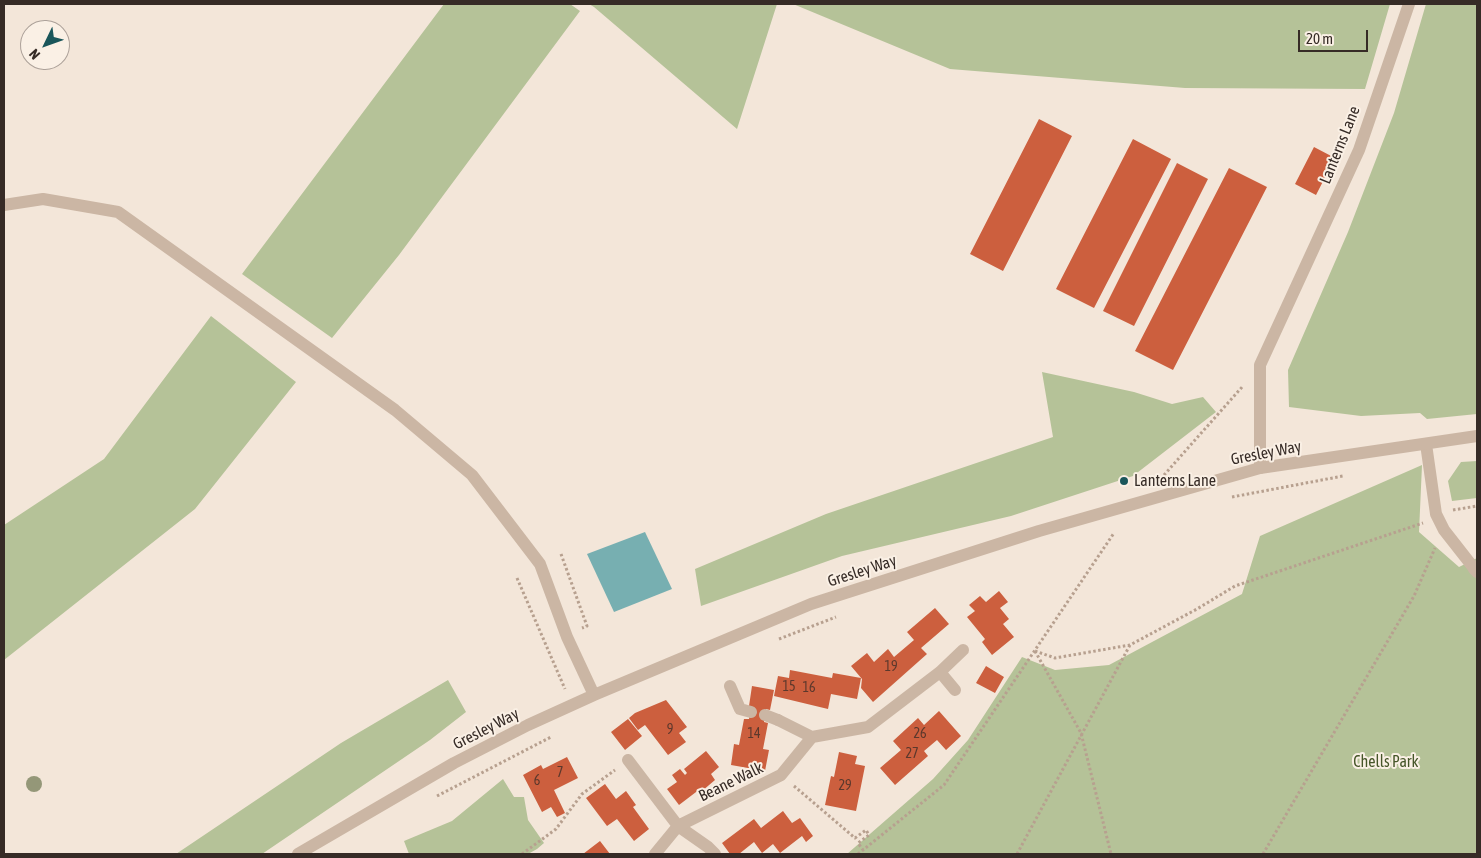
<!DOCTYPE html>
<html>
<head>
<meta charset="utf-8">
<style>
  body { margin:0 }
  #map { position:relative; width:1481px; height:858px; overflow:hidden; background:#f3e6d9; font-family:"Asap Condensed",sans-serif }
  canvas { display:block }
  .frame { position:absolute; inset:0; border:5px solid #362b26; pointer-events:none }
  .north { position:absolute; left:20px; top:20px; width:50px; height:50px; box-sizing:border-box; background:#faf0e5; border:1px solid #aca199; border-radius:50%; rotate:228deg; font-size:14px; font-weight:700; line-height:20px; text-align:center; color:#362b26 }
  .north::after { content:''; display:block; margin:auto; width:18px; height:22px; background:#1a565a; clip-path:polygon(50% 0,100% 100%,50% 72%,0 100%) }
  .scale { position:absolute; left:1298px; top:30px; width:70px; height:22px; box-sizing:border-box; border:2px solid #362b26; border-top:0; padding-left:6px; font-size:15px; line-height:18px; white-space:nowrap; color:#362b26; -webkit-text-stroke:4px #faf0e5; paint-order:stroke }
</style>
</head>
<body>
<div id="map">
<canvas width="1481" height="858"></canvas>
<div class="frame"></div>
<div class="north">N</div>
<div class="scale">20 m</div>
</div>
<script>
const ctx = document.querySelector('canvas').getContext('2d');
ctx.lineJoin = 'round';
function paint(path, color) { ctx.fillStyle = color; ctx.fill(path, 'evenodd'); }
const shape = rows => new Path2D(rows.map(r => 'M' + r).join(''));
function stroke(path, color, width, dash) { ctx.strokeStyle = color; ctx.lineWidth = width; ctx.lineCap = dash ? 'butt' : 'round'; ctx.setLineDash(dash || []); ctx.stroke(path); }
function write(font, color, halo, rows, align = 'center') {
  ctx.font = font + ' "Asap Condensed",sans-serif'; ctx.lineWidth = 4; ctx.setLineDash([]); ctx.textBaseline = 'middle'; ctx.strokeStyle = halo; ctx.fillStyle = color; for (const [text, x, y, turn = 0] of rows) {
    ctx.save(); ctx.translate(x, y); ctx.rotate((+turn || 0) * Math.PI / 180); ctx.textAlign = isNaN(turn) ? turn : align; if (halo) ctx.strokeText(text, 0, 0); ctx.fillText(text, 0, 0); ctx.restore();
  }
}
paint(shape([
  [444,4,570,4,580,11,399,255,332,338,242,274],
  [589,4,777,4,737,129,594,7],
  [793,4,1390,4,1365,89,1185,88,950,69],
  [1426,4,1477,4,1477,414,1427,419,1420,413,1361,416,1289,407,1288,370,1348,232,1394,113],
  [211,316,296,382,195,509,4,660,4,525,104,459],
  [1042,372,1134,392,1172,404,1203,397,1216,412,1133,476,1011,516,842,556,701,606,695,569,826,514,1053,437],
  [1477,461,1477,498,1452,501,1448,481,1461,462],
  [1422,465,1419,532,1459,567,1477,558,1477,854,847,854,933,779,968,740,1022,657,1055,670,1109,665,1242,594,1260,536],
  [448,680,466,712,430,740,262,854,176,854,341,743],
  [503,779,514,797,524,797,528,820,544,843,537,849,528,854,409,854,404,841,452,821]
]), '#b5c298');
paint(shape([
  [645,532,672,589,614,612,587,554]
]), '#77afb1');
paint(shape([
  [1039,119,1072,136,1003,271,970,254],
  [1133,139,1171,159,1094,308,1056,289],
  [1314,147,1335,158,1316,195,1295,184],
  [1177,163,1208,179,1134,326,1103,311],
  [1229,168,1267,187,1173,370,1135,351],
  [999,591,1008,602,1000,608,1009,619,1003,624,1014,637,992,655,982,642,985,639,967,617,975,611,969,605,980,596,986,602],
  [935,608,949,624,921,648,927,654,873,702,861,688,862,679,851,666,867,653,874,662,888,649,894,657,914,640,907,632],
  [986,666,1004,677,995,693,976,683],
  [790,670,832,678,833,673,861,678,857,699,831,694,828,709,774,696,778,676,789,678],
  [752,686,774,690,770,710,766,709,764,722,768,723,763,749,769,750,765,771,731,765,734,744,739,745,744,719,749,719,752,706,749,706],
  [666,700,687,727,679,733,686,742,668,755,645,725,638,730,629,718,635,713],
  [939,711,961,736,946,750,937,740,924,751,928,756,895,785,880,768,901,750,893,741,918,718,924,725],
  [628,719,642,736,625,750,611,732],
  [706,751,719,767,711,774,715,780,702,791,700,789,679,805,667,789,677,782,672,775,680,769,685,775,687,773,684,769],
  [839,752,857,756,855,764,865,766,856,811,825,805,831,776,834,777],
  [567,757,578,778,554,790,565,813,557,817,551,807,542,812,523,775,541,765,543,769],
  [605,784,616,799,626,791,636,805,633,807,649,829,634,841,617,819,607,826,586,798],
  [783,811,792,823,800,818,813,836,806,842,802,836,780,853,773,844,762,853,754,842,739,854,730,854,722,843,754,819,761,828],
  [600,841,610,854,583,854]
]), '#cc5f3e');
stroke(shape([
  [1164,475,1243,386],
  [1232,497,1343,476],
  [1453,510,1477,506],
  [561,554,587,626,582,628],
  [517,578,565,689],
  [779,639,836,617],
  [1035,651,1055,658,1130,645,1197,609,1235,586,1423,523],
  [1035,651,1081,733,1111,854],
  [794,786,855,838,866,830,869,835,858,843,863,850],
  [437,796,551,737],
  [522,854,556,829,582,794,615,770],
  [858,854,944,785,1114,533],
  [1017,854,1130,645],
  [1263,854,1414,596,1435,548]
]), '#b7a08f', 3, [2.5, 2.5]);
stroke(shape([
  [1426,444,1436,514,1444,530,1477,572],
  [730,686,740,709,751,712],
  [765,715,778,720],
  [678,826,708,847,715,854]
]), '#cbb6a4', 12);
stroke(shape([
  [1260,468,1260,365,1359,150,1409,4],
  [1474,569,1477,567],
  [940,672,955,690],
  [778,720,812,737],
  [628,760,678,826],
  [655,854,678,826,781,775,812,737,868,727,940,672,963,650]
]), '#cbb6a4', 12);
stroke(shape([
  [4,205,43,199,118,212,395,410,472,475,540,564,567,637,594,695],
  [298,854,454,763,528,725,594,695,811,604,1039,531,1260,468,1477,436]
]), '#cbb6a4', 12);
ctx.fillStyle = '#949778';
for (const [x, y] of [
  [34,784]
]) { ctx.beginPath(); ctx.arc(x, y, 8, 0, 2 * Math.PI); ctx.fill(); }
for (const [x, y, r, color] of [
  [1124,481,5,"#1a565a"]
]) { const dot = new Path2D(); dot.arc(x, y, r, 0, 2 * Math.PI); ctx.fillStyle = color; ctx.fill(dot); stroke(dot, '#faf0e5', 2); }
write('14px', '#5c382c', null, [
  ["19",891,667],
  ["15",789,687],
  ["16",809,688],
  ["9",670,730],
  ["14",754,734],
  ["26",920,734],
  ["27",912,754],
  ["7",560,773],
  ["6",537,781],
  ["29",845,786]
]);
write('16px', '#362b26', '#faf0e5', [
  ["Lanterns Lane",1340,145,-68],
  ["Gresley Way",1266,453,-11],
  ["Gresley Way",862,571,-18],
  ["Gresley Way",486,729,-27],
  ["Beane Walk",731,782,-26]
]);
write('16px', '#362b26', '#faf0e5', [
  ["Lanterns Lane",1134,481]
], 'left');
write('16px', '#465629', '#faf0e5', [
  ["Chells Park",1386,762]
]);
</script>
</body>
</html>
